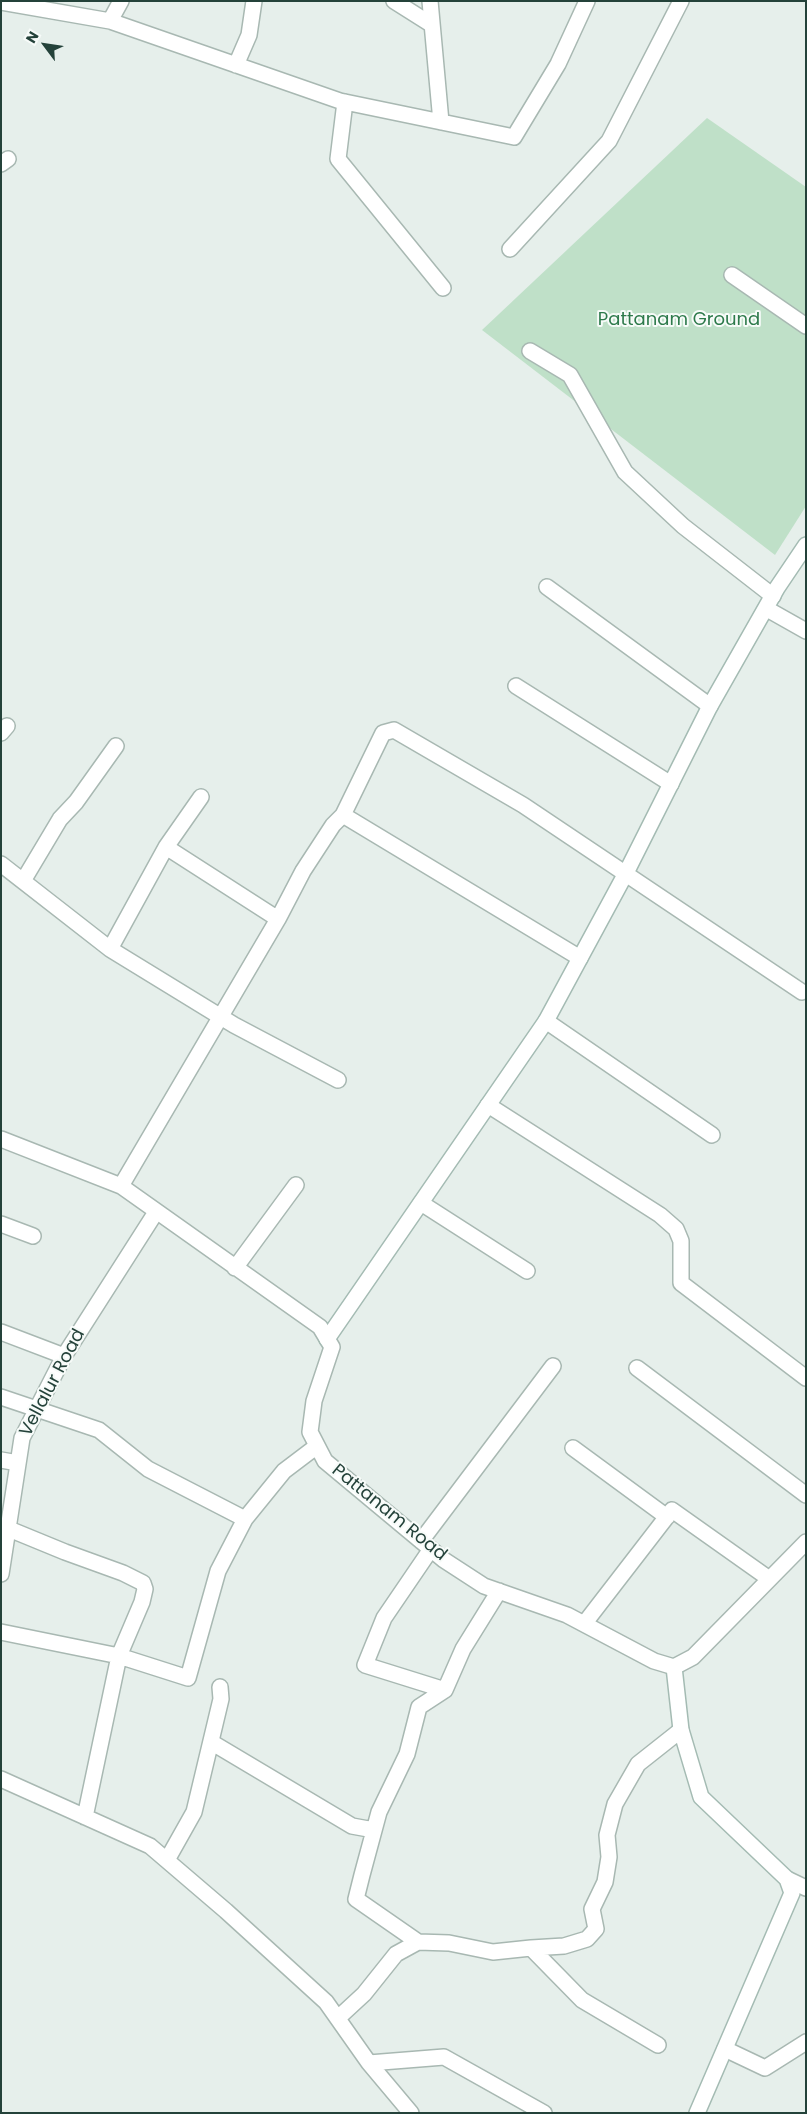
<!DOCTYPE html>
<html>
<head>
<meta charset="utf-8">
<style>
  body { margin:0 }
  #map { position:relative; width:807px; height:2114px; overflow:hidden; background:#e6efeb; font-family:Poppins,sans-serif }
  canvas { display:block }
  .frame { position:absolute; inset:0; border:2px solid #24423a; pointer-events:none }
  .north { position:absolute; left:20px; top:20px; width:50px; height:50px; -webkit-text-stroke:4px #f7fbf9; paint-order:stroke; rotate:301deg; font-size:14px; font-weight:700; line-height:20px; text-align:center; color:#24423a }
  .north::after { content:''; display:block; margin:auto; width:18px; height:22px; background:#24423a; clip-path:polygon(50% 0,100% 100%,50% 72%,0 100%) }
</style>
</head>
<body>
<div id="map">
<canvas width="807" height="2114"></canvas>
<div class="frame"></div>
<div class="north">N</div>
</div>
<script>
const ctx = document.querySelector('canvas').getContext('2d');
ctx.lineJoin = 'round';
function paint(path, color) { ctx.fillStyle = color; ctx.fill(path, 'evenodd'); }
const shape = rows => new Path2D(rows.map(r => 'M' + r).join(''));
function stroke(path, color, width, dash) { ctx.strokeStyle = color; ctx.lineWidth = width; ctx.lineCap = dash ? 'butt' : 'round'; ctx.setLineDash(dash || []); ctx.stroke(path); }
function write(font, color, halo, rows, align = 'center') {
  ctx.font = font + ' Poppins,sans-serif'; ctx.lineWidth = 4; ctx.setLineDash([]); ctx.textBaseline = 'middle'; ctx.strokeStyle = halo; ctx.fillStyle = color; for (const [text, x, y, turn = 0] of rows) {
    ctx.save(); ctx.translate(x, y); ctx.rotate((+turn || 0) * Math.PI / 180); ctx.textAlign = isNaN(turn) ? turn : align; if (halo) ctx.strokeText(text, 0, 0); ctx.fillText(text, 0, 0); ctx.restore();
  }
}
paint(shape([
  [707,118,806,187,806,506,775,555,482,330]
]), '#bfe0c8');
const street = shape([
  [394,1,432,25],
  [430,1,441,122],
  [1,2,110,21,340,101,514,137,558,64,587,1],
  [110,21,121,1],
  [236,65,249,35,254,1],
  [345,102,338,159,443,288],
  [1,164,8,159],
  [510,249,609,141,681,1],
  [732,275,806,326],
  [530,351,570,375,625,472,683,526,773,596],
  [547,587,710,706],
  [767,609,806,631],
  [516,686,671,784],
  [1,733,7,726],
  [343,815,580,958],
  [166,847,278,919],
  [1,864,110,949,234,1025,338,1080],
  [23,881,60,819,76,802,116,746],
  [110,949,166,847,201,797],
  [546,1021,712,1135],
  [488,1105,660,1215,676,1229,681,1241,681,1283,806,1378],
  [1,1139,121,1186,320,1327,332,1347,314,1401,310,1432,325,1461,444,1560,484,1586,567,1615,654,1661,674,1667,693,1657,806,1542],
  [121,1186,278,919,303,871,333,825,343,815,383,733,394,730,523,805,802,992],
  [421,1203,527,1271],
  [1,1224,33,1236],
  [235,1268,296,1185],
  [1,1332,64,1356],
  [637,1368,806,1495],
  [1,1397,99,1430,148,1469,245,1519],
  [573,1448,667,1517],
  [1,1460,18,1463],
  [9,1529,65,1552,123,1573,143,1583,145,1589,142,1602,119,1656,85,1817],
  [421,1541,553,1366],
  [431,1549,384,1618,365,1665,445,1690],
  [1,1574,22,1438,64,1356,156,1212],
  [584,1624,672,1510,768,1578],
  [1,1632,119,1656,188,1678,218,1571,245,1519,284,1471,317,1446],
  [211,1742,352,1826,374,1830],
  [1,1779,150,1846,226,1911,326,2002,369,2063,411,2113],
  [167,1860,194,1812,221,1699,220,1687],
  [787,1879,806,1888],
  [418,1942,356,1899,362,1875,379,1812,407,1754,419,1707,445,1690,463,1649,499,1591],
  [531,1948,582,2000,658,2045],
  [338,2018,364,1994,396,1954,418,1942,449,1943,493,1952,531,1948,564,1946,587,1939,596,1929,592,1909,605,1882,609,1857,607,1835,615,1804,638,1764,681,1730],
  [725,2049,765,2068,806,2042],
  [369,2063,444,2057,544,2113]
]);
const secondary = shape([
  [327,1339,546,1021,626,873,710,706,777,588,806,545],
  [674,1667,681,1730,701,1797,787,1879,792,1893,697,2113]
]);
stroke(street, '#a8b8b2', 18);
stroke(secondary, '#a4bbb3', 18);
stroke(street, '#fff', 15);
stroke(secondary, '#fff', 15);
write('18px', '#2d7a4b', '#f7fbf9', [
  ["Pattanam Ground",679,320]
]);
write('18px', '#24423a', '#f7fbf9', [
  ["Vellalur Road",53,1383,-62],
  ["Pattanam Road",389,1513,39]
]);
</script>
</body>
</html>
